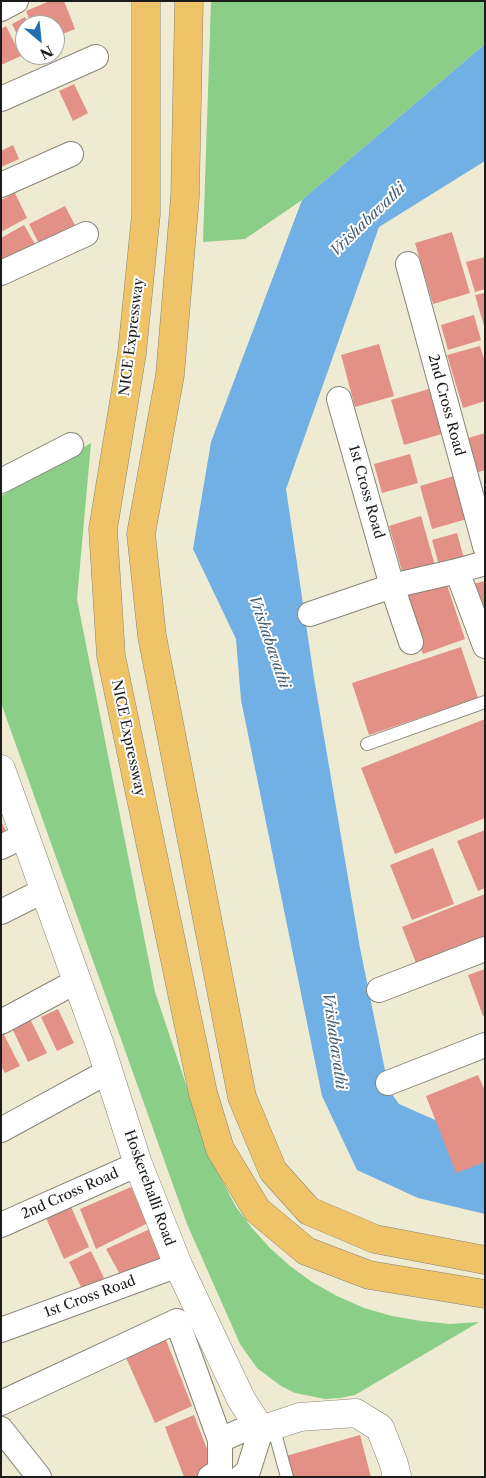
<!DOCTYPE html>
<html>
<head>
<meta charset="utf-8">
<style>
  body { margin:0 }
  #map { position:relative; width:486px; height:1478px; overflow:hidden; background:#efebd3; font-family:"Libre Caslon Text",serif }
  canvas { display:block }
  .frame { position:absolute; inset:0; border:2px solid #1c1c1c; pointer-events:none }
  .north { position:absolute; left:15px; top:15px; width:50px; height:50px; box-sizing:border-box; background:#fff; border:1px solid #a4a4a4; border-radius:50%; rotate:152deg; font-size:14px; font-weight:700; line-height:20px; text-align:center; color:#1c1c1c }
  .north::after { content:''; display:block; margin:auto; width:18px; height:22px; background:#1f6fb2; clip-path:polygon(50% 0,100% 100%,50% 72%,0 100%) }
</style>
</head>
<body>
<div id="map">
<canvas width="486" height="1478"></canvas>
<div class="frame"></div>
<div class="north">N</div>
</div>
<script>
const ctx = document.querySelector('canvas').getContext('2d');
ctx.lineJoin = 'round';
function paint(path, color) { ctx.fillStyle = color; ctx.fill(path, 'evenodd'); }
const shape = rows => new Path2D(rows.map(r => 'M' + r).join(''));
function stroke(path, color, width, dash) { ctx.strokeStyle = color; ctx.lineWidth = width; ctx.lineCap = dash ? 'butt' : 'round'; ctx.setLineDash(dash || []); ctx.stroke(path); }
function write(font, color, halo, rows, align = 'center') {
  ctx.font = font + ' "Libre Caslon Text",serif'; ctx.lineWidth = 4; ctx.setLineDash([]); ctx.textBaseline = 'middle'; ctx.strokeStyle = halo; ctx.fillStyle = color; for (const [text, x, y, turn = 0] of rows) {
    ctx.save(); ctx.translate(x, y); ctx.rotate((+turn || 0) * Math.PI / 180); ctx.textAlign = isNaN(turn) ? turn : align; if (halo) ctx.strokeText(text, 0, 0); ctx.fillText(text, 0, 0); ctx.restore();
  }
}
paint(shape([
  [211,1,485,1,485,44,302,200,245,239,203,242],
  [91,443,77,599,155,992,211,1159,236,1207,252,1228,270,1248,290,1266,312,1282,337,1296,364,1308,392,1316,421,1321,450,1324,479,1322,355,1395,340,1398,325,1399,295,1393,281,1386,257,1368,240,1344,187,1224,1,703,1,496]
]), '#8bce87');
paint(shape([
  [485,44,485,161,379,227,286,489,314,678,360,948,389,1090,399,1104,485,1142,485,1214,418,1198,357,1170,322,1096,241,700,236,639,193,549,211,442,302,200]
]), '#71b0e4');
paint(shape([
  [50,1,64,1,75,29,55,37,55,25,32,25,26,11],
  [25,17,28,25,25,25,25,51,12,24],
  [6,26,21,56,1,65,1,29],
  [74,84,88,113,73,121,59,91],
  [13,145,19,159,1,167,1,151],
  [15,193,27,218,1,232,1,200],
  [65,206,78,231,42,250,29,224],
  [24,225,39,251,7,269,1,259,1,238],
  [452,232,470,293,433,304,415,243],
  [485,257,485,289,475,292,466,262],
  [485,293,485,326,484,326,475,295],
  [474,315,481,340,448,350,441,325],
  [379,344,394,396,355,407,341,355],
  [480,346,485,362,485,401,463,408,447,355],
  [429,389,442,434,404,445,391,400],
  [485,433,485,470,475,473,465,439],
  [410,454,418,483,382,493,374,464],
  [454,476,467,519,432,529,420,486],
  [421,516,436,569,404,578,389,526],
  [457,533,465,562,440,569,432,540],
  [444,576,465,639,423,654,402,590],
  [485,581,485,623,473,584],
  [461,647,478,698,369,735,352,683],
  [485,719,485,818,395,854,361,768],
  [1,821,9,838,1,841],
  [485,830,485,888,478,891,457,841],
  [433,848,454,904,412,920,390,865],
  [485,894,485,941,418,968,402,927],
  [485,969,485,1015,483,1016,468,975],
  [58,1009,74,1043,57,1051,41,1017],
  [30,1019,47,1053,28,1062,12,1028],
  [3,1033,20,1066,5,1073,1,1066,1,1034],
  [478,1075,485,1091,485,1162,456,1173,426,1096],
  [131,1187,148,1223,96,1249,80,1209],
  [71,1207,89,1247,64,1259,46,1218],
  [150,1229,164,1262,123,1280,106,1249],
  [91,1251,104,1278,82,1289,69,1262],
  [164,1335,192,1406,155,1423,123,1351],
  [194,1415,215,1470,203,1477,184,1477,165,1427],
  [360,1435,371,1477,291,1477,286,1456]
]), '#e39086');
const service = shape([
  [367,744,485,702],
  [273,1426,287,1477]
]);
const minor = shape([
  [1,9,16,1],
  [1,99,96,57],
  [1,185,71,154],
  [408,264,485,546],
  [1,273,86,234],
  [339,399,392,586,411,642],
  [1,481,71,445],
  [485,563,457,571,485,646],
  [310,614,392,586,457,571],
  [1,847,25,835],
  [1,912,45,890],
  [379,990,485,949],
  [1,1022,77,981],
  [388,1083,485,1045],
  [1,1130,109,1071],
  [1,1225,138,1164],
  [1,1330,178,1265],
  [1,1403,177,1321,220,1440,220,1471,210,1477],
  [1,1429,39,1477],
  [220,1440,257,1424],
  [241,1477,248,1471,261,1430]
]);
const tertiary = shape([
  [1,769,100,1045,138,1164,178,1265,241,1399,261,1430,300,1417,356,1413,380,1428,394,1464,397,1477]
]);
const motorway = shape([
  [146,1,146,214,132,353,103,529,111,656,203,1093,220,1149,257,1210,306,1251,369,1275,485,1294],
  [189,1,185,197,170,375,141,534,152,636,242,1097,273,1171,309,1211,375,1239,485,1260]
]);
stroke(service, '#868478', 14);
stroke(minor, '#868478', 26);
stroke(tertiary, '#868478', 29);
stroke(motorway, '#868478', 29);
stroke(service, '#fff', 12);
stroke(minor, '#fff', 24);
stroke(tertiary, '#fff', 28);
stroke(motorway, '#efc469', 28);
write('14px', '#1c1c1c', '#fff', [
  ["NICE Expressway",132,337,-83],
  ["2nd Cross Road",446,405,75],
  ["1st Cross Road",366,492,74],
  ["NICE Expressway",128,738,78],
  ["Hoskerehalli Road",149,1188,70],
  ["2nd Cross Road",70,1194,-24],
  ["1st Cross Road",90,1297,-20]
]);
write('italic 15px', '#425f76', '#fff', [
  ["Vrishabavathi",368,220,-44],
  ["Vrishabavathi",269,642,71],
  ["Vrishabavathi",334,1041,82]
]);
</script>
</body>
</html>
